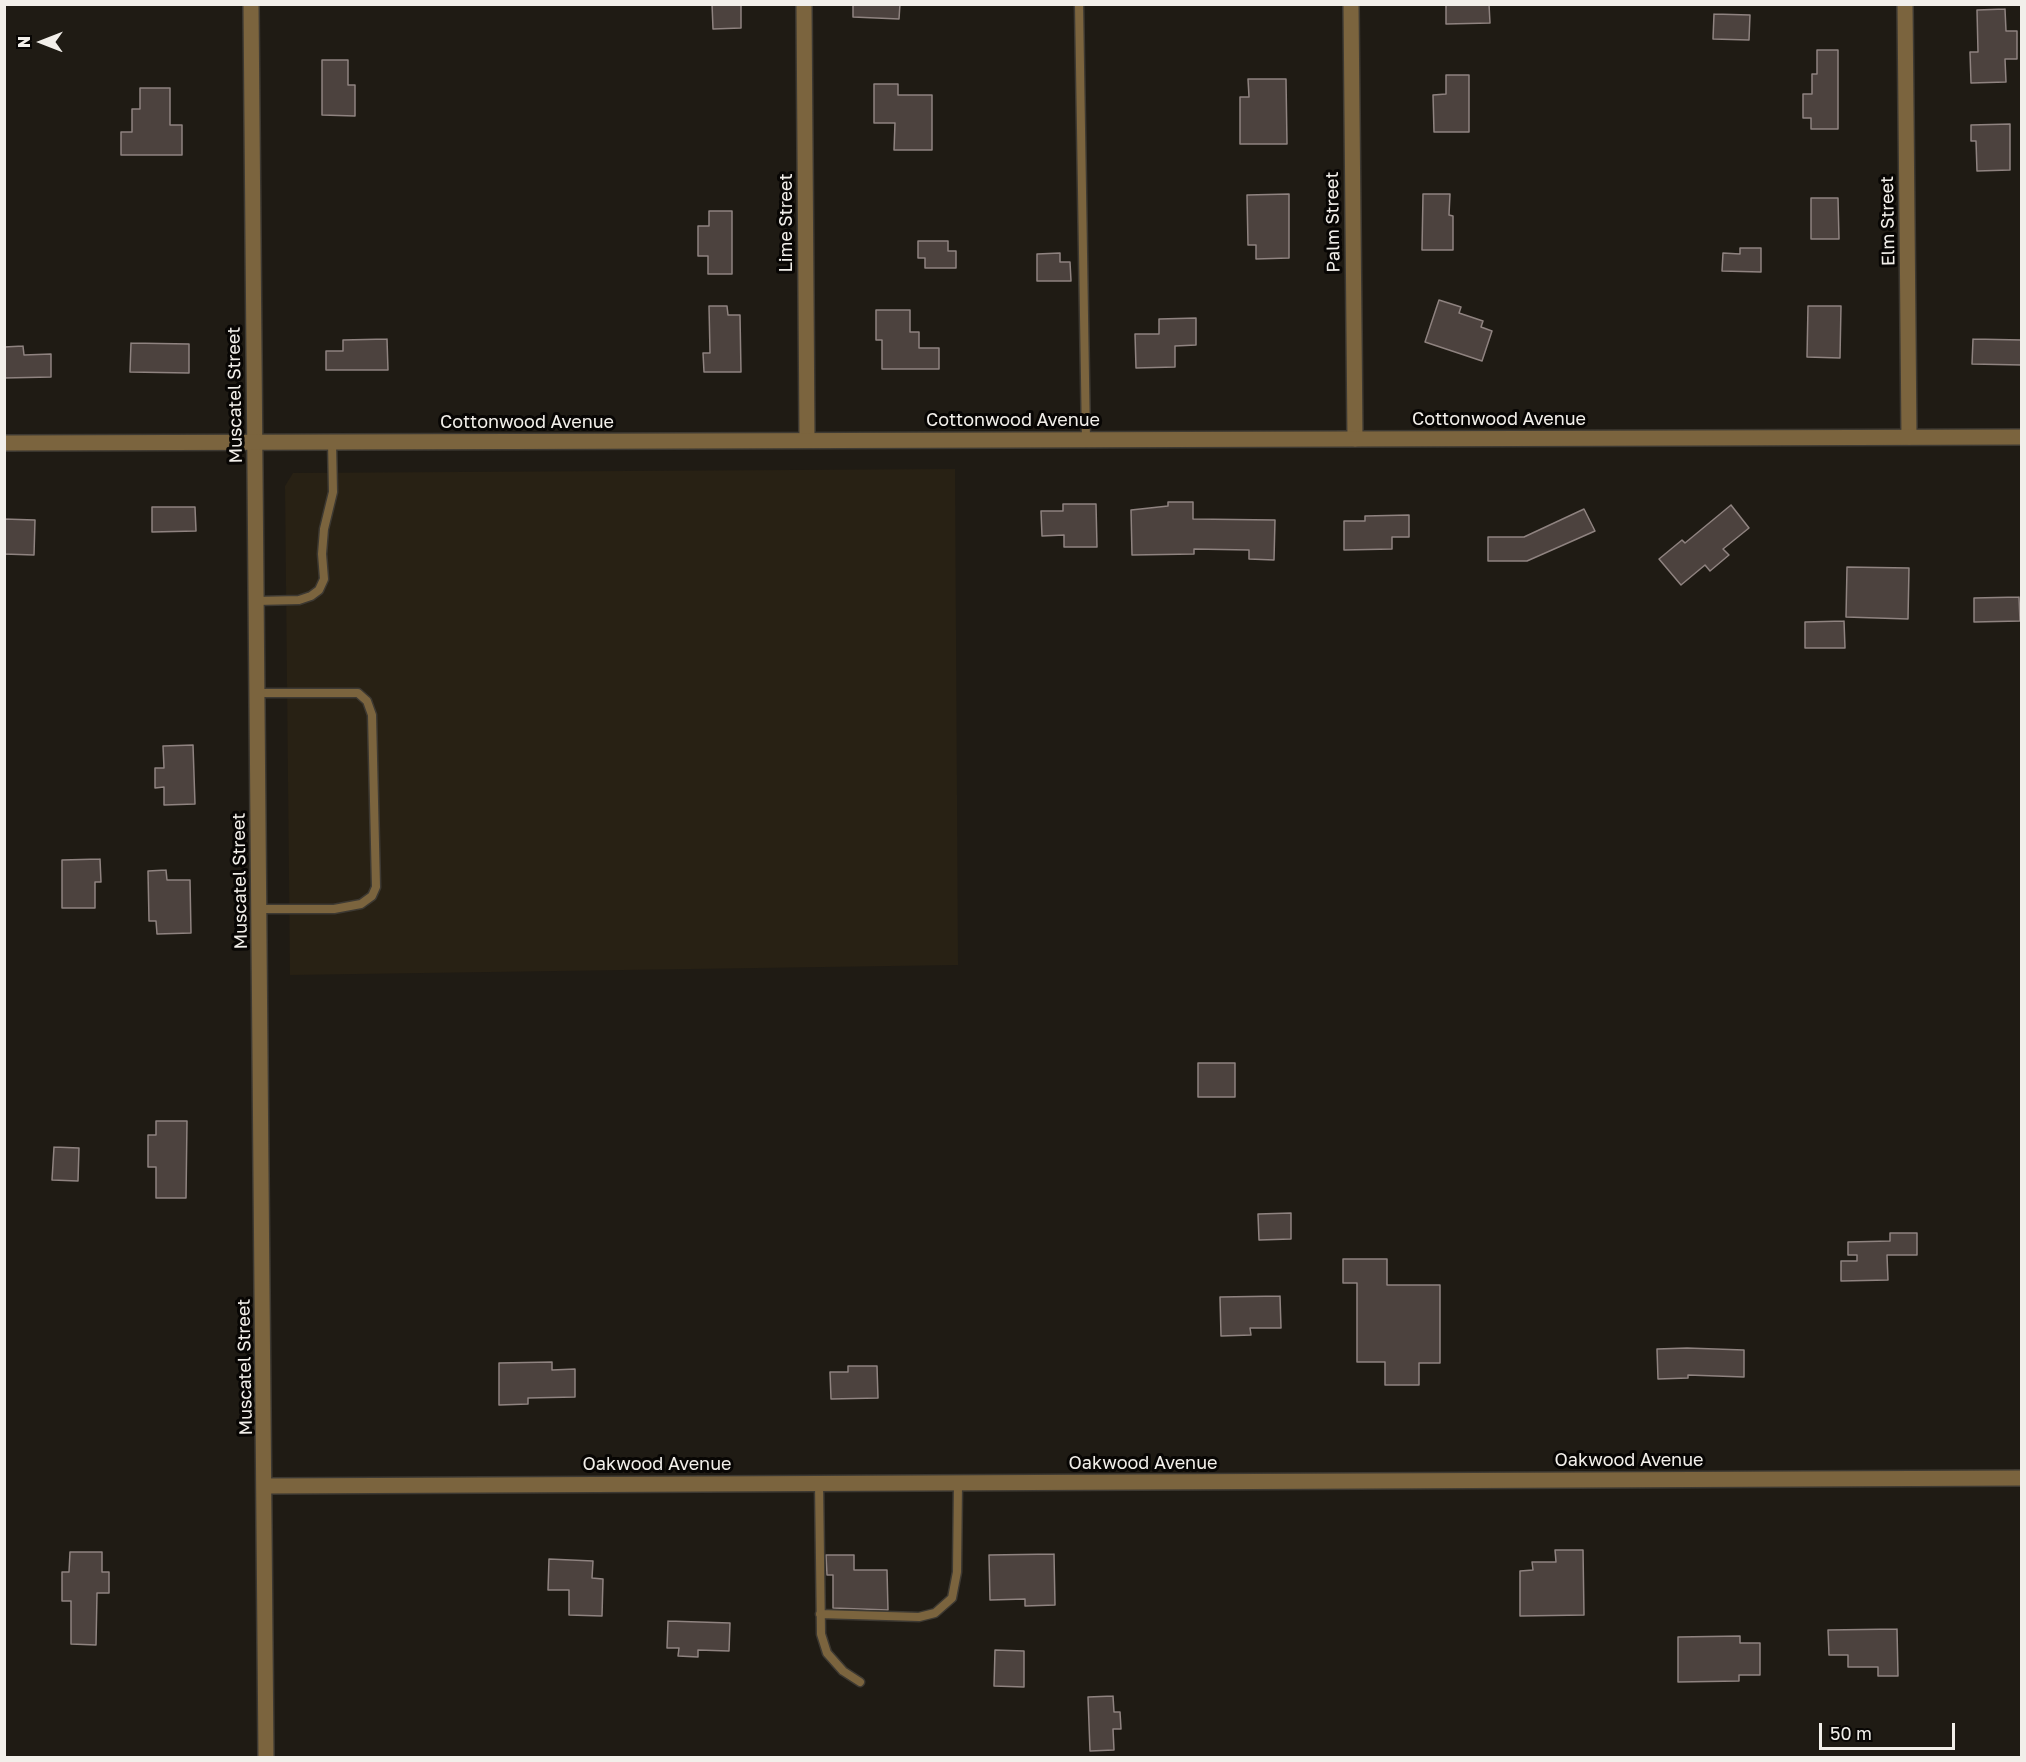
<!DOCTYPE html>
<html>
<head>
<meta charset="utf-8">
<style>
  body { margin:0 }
  #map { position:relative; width:2026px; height:1762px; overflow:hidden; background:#1f1b14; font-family:"Golos Text",sans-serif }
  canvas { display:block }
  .frame { position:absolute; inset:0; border:6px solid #f2efea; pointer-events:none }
  .north { position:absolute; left:12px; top:12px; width:60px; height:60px; -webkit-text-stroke:4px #080604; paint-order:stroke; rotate:270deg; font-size:16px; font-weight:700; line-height:24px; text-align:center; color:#f2efea }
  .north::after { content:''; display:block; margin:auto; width:21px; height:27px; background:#f2efea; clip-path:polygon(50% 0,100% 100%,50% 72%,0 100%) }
  .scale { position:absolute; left:1819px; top:1723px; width:136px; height:27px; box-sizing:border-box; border:3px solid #f2efea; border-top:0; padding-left:8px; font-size:18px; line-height:21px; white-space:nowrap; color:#f2efea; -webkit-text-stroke:4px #080604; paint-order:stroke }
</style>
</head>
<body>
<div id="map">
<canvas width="2026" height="1762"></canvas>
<div class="frame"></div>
<div class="north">N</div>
<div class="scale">50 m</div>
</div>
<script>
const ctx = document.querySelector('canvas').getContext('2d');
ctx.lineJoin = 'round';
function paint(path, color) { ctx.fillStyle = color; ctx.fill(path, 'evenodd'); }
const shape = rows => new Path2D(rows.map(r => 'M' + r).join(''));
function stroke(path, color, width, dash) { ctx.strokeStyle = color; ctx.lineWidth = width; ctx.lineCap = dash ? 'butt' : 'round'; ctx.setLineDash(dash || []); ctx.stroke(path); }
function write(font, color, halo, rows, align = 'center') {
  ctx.font = font + ' "Golos Text",sans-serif'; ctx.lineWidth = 6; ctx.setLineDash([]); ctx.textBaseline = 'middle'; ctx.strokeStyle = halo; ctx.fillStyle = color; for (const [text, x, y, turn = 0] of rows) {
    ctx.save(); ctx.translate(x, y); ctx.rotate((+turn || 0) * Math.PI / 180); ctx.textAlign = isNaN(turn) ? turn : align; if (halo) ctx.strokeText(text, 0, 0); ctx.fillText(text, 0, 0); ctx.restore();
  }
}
paint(shape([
  [955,469,958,965,290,975,285,486,293,473]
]), '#282114');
const building = shape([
  [712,4,741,4,741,28,713,29,712,4],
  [853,4,900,4,899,19,853,17,853,4],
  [1446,4,1489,4,1490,23,1446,24,1446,4],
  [2005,9,2006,31,2017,31,2017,59,2005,59,2006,82,1971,83,1970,52,1978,52,1977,10,2005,9],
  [1714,14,1750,15,1749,40,1713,39,1714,14],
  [1817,50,1838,50,1838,129,1811,129,1811,118,1803,118,1803,94,1812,94,1812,74,1817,74,1817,50],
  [322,60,348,60,348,85,355,85,355,116,322,115,322,60],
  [1446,75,1469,75,1469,132,1434,132,1433,95,1446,94,1446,75],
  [1248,79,1286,79,1287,144,1240,144,1240,97,1249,97,1248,79],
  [874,84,898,84,898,95,932,95,932,150,894,150,895,123,874,123,874,84],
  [140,88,170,88,170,125,182,125,182,155,121,155,121,132,132,132,132,109,140,109,140,88],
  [2010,124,2010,170,1977,171,1976,141,1971,141,1971,125,2010,124],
  [1289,194,1289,258,1256,259,1256,245,1248,245,1247,195,1289,194],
  [1423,194,1450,194,1449,215,1453,216,1453,250,1422,250,1423,194],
  [1811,198,1838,198,1839,239,1811,239,1811,198],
  [709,211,732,211,732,274,708,274,708,256,698,256,698,226,709,226,709,211],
  [918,241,948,241,948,251,956,251,956,268,925,268,925,258,918,258,918,241],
  [1740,248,1761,248,1761,272,1722,271,1723,253,1740,254,1740,248],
  [1060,253,1060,262,1070,262,1071,281,1037,281,1037,254,1060,253],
  [1439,300,1461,307,1459,313,1483,321,1481,327,1492,331,1482,361,1425,342,1439,300],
  [709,306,727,306,728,315,740,315,741,372,704,372,703,353,710,353,709,306],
  [1808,306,1841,306,1840,358,1807,357,1808,306],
  [876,310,910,310,910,332,919,332,919,348,939,348,939,369,882,369,882,340,876,340,876,310],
  [1196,318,1196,345,1175,346,1175,367,1136,368,1135,334,1159,334,1159,319,1196,318],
  [387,339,388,370,326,370,326,351,343,351,343,340,387,339],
  [1973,339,2022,340,2022,365,1972,364,1973,339],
  [131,343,189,344,189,373,130,372,131,343],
  [23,346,24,355,51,354,51,377,4,378,4,347,23,346],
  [1168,502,1193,502,1193,519,1275,520,1274,560,1249,559,1249,550,1194,549,1194,554,1132,555,1131,510,1168,506,1168,502],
  [1063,504,1096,504,1097,547,1064,547,1064,535,1042,536,1041,511,1063,511,1063,504],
  [1731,505,1749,528,1723,549,1729,555,1710,571,1705,565,1681,585,1659,559,1682,540,1685,543,1731,505],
  [152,507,195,507,196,531,152,532,152,507],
  [1584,509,1595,531,1527,561,1488,561,1488,537,1524,537,1584,509],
  [1409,515,1409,537,1392,537,1392,549,1344,550,1344,521,1365,521,1365,516,1409,515],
  [4,519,35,520,34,555,4,554,4,519],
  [1847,567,1909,568,1908,619,1846,617,1847,567],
  [2019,597,2020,621,1974,622,1974,598,2019,597],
  [1844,621,1845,648,1805,648,1805,622,1844,621],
  [193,745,195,804,164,805,164,787,155,788,155,768,164,768,163,746,193,745],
  [100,859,101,882,95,882,95,908,62,908,62,860,100,859],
  [166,870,167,880,190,880,191,933,157,934,156,921,149,921,148,871,166,870],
  [1198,1063,1235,1063,1235,1097,1198,1097,1198,1063],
  [156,1121,187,1121,186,1198,156,1198,156,1167,148,1167,148,1135,156,1135,156,1121],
  [54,1147,79,1148,78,1181,52,1180,54,1147],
  [1291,1213,1291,1239,1259,1240,1258,1214,1291,1213],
  [1890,1233,1917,1233,1917,1255,1887,1255,1888,1280,1841,1281,1841,1261,1857,1261,1857,1255,1848,1255,1848,1242,1890,1241,1890,1233],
  [1343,1259,1387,1259,1387,1285,1440,1285,1440,1363,1419,1363,1419,1385,1385,1385,1385,1362,1357,1362,1357,1283,1343,1283,1343,1259],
  [1280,1296,1281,1328,1250,1328,1251,1335,1221,1336,1220,1297,1280,1296],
  [1687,1348,1744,1350,1744,1377,1688,1375,1688,1378,1658,1379,1657,1349,1687,1348],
  [552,1362,552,1370,575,1369,575,1397,528,1398,528,1404,499,1405,499,1363,552,1362],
  [848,1366,877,1366,878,1398,831,1399,830,1372,848,1372,848,1366],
  [1555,1550,1583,1550,1584,1615,1520,1616,1520,1571,1533,1570,1532,1562,1556,1562,1555,1550],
  [70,1552,102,1552,102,1572,109,1572,109,1593,97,1593,96,1645,71,1644,71,1601,62,1601,62,1572,69,1572,70,1552],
  [1054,1554,1055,1605,1025,1606,1025,1599,990,1600,989,1555,1054,1554],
  [826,1555,854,1555,854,1570,887,1570,888,1610,833,1608,833,1575,827,1575,826,1555],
  [549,1559,593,1561,592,1578,603,1579,602,1616,569,1615,569,1590,548,1590,549,1559],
  [668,1621,730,1623,729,1651,698,1650,698,1657,678,1656,679,1648,667,1648,668,1621],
  [1897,1629,1898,1676,1878,1676,1878,1667,1848,1667,1848,1655,1829,1655,1828,1630,1897,1629],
  [1740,1636,1740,1643,1760,1643,1760,1675,1739,1675,1739,1681,1678,1682,1678,1637,1740,1636],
  [995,1650,1024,1651,1024,1687,994,1686,995,1650],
  [1113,1696,1114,1712,1120,1712,1121,1729,1113,1729,1114,1750,1090,1751,1088,1697,1113,1696]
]);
paint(building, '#4c423e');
stroke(building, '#8f8380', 1.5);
const service = shape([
  [1079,4,1086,440],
  [256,601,299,600,311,596,319,590,324,579,322,554,324,529,333,492,332,442],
  [257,693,358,693,367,701,372,715,376,887,372,896,361,904,334,909,259,909],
  [819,1483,821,1634,827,1653,843,1671,860,1682],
  [820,1614,919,1617,935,1613,952,1598,957,1572,958,1483]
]);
const minor = shape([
  [251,4,266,1758],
  [804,4,807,440],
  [1351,4,1355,439],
  [1905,4,1909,437],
  [265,1486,2022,1478]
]);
const tertiary = shape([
  [4,443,2022,437]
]);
stroke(service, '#3d3932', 11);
stroke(minor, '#3d3932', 18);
stroke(tertiary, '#3d3932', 18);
stroke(service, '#7b643e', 8);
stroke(minor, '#7b643e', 15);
stroke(tertiary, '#7b643e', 15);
write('18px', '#f2efea', '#080604', [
  ["Elm Street",1888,221,-91],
  ["Palm Street",1333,222,-91],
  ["Lime Street",786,223,-90],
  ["Muscatel Street",235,395,-91],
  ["Cottonwood Avenue",1499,419],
  ["Cottonwood Avenue",1013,420],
  ["Cottonwood Avenue",527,422],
  ["Muscatel Street",240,881,-91],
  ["Muscatel Street",245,1367,-91],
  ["Oakwood Avenue",1629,1460],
  ["Oakwood Avenue",1143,1463],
  ["Oakwood Avenue",657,1464]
]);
</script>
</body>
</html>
